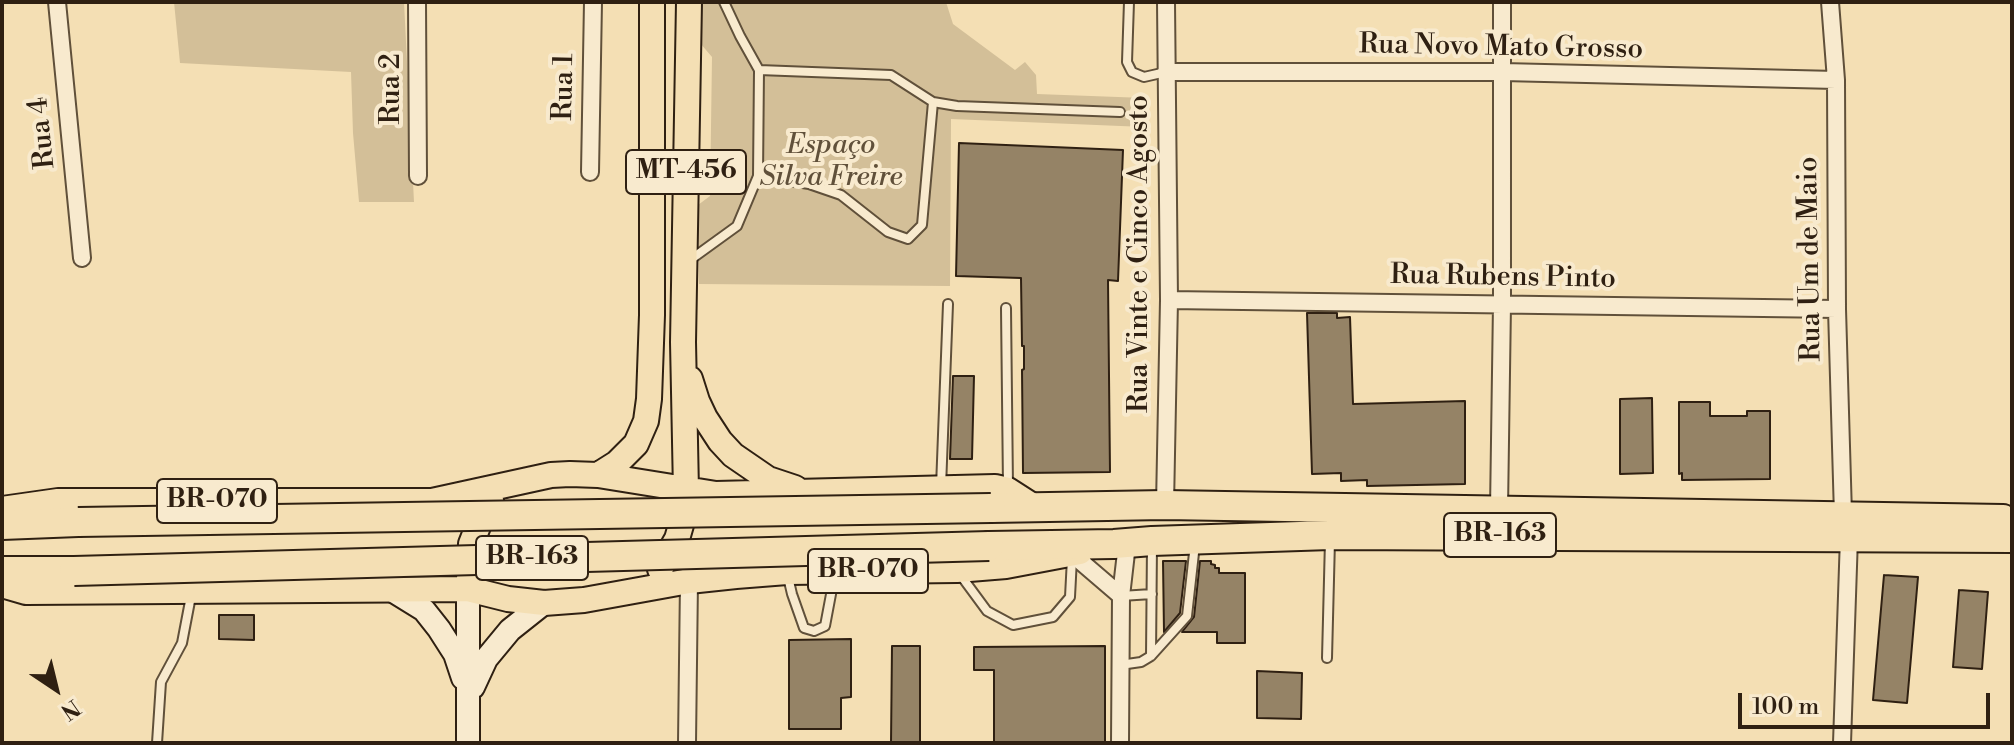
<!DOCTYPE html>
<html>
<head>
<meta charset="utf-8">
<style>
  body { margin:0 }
  #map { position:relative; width:2014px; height:745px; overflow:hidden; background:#f4dfb4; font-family:"Libre Bodoni",serif }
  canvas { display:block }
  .frame { position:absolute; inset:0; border:4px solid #2f2012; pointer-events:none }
  .north { position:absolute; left:16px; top:649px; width:80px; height:80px; -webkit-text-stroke:6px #f8eace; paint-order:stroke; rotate:145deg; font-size:22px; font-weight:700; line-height:32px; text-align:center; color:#2f2012 }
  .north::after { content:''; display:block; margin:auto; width:28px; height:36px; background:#2f2012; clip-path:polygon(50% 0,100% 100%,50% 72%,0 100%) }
  .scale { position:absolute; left:1738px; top:693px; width:252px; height:36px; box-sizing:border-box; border:4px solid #2f2012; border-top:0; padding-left:10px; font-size:24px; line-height:28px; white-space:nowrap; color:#2f2012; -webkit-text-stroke:6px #f8eace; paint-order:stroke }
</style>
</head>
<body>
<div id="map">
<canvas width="2014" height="745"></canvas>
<div class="frame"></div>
<div class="north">N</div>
<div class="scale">100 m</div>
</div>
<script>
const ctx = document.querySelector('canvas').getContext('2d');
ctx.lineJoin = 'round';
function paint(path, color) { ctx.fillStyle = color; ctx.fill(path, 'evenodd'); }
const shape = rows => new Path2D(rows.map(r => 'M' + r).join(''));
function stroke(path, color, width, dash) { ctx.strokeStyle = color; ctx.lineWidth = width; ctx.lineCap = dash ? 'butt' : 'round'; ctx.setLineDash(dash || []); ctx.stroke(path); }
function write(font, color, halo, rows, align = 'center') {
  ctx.font = font + ' "Libre Bodoni",serif'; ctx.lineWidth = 8; ctx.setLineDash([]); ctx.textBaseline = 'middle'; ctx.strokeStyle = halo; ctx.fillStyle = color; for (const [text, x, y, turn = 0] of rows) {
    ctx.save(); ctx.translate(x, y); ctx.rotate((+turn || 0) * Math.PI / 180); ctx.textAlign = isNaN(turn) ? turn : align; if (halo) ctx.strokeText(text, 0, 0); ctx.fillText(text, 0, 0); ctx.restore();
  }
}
paint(shape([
  [174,2,404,2,414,202,359,202,353,133,351,72,180,63],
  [700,2,946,2,953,24,1015,70,1025,62,1036,75,1037,94,1145,98,1145,127,951,119,950,286,699,284,698,205,710,196,712,57,700,43]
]), '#d3bf98');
const building = shape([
  [959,143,1123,150,1118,281,1108,280,1110,472,1023,473,1022,370,1024,369,1024,346,1022,346,1021,278,956,276,959,143],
  [1307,313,1337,313,1337,318,1350,317,1353,404,1465,401,1465,484,1367,486,1367,480,1341,481,1341,473,1312,474,1307,313],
  [953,376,974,376,972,459,950,459,953,376],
  [1652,398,1653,473,1620,474,1620,399,1652,398],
  [1679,402,1710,402,1710,416,1747,416,1747,411,1770,411,1770,479,1682,480,1682,473,1679,474,1679,402],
  [1163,561,1186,561,1180,613,1164,632,1163,561],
  [1200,561,1211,561,1211,564,1215,565,1215,568,1219,568,1219,573,1245,573,1245,643,1217,643,1217,632,1182,632,1194,617,1200,561],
  [1884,575,1918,577,1907,703,1873,700,1884,575],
  [1959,590,1988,592,1982,669,1953,667,1959,590],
  [219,615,254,615,254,640,219,639,219,615],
  [851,639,851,697,841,698,841,729,789,729,789,640,851,639],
  [892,646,920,646,920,743,891,743,892,646],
  [1105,646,1105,743,994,743,994,670,974,670,974,647,1105,646],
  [1257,671,1302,673,1301,719,1257,718,1257,671]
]);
paint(building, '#958366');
stroke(building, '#2f2012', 2);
const lane = shape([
  [1129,2,1127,62,1132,72,1144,77,1166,72],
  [759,70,891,75,933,102,957,106,1120,112],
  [758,176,809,184,841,195,888,232,908,239,922,225,933,102],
  [690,260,737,226,758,176,759,70,740,36,724,2],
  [1006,308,1008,487],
  [941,487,948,304],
  [959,573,987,611,1013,625,1053,617,1070,597,1072,558],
  [788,577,792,594,804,628,814,631,825,626,835,573],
  [1121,596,1152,594],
  [1151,656,1152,545],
  [1327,658,1330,540],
  [1120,665,1141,662,1151,656,1187,616,1195,544],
  [157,743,161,682,182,643,191,596]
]);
const street = shape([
  [57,2,82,258],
  [417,2,418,176],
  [1830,2,1836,80,1837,309,1843,515],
  [1166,72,1503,72,1836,80],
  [590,172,593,2],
  [1169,300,1837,309],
  [1165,505,1169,300,1166,2],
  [1499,509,1502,304,1502,2],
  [1072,554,1121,596],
  [687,743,689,581],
  [1120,743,1121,596,1127,544],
  [1842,743,1849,537]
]);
const secondary = shape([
  [390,589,424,610,439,629,455,654,463,678],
  [473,687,486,659,510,630,544,603],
  [468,743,468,589]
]);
const primary = shape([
  [690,379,697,401,705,418,720,441,733,455,768,479,795,488],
  [598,475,617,463,636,444,646,421,649,399,652,315,652,2],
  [2,509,58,501,432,501,551,475,570,474,598,475,716,494,995,487,1008,490,1036,508],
  [660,569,677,539,681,525,686,491,683,342,689,2],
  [469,579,471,544,484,511,491,500],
  [2,585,26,592,468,589,508,599,544,603,584,600,689,581,736,576,787,572,957,570,1006,566,1080,552]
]);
const highway = shape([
  [991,508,1165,505,2003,519],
  [2,525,78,522],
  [989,546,1114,544,1152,541,1330,535,2012,538],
  [2,571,74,571]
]);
stroke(lane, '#60503a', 12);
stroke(street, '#60503a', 20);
stroke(secondary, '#2f2012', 26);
stroke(primary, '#2f2012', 28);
stroke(highway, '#2f2012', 32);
stroke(lane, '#f8eace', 8);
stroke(street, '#f8eace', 16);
stroke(secondary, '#f8eace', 22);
stroke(primary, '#f4dfb4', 24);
stroke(highway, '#f4dfb4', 28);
const highwayBridge = shape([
  [78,522,991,508],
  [74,571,989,546]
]);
stroke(highwayBridge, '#2f2012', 32, []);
stroke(highwayBridge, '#f4dfb4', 28);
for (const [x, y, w] of [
  [686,172,120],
  [217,501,120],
  [1500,535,112],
  [532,558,112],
  [868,571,120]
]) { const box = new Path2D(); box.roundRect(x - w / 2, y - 22, w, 44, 6); ctx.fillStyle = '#f8eace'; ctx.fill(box); stroke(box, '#2f2012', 2); }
write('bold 26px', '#2f2012', null, [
  ["MT-456",686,172],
  ["BR-070",217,501],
  ["BR-163",1500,535],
  ["BR-163",532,558],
  ["BR-070",868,571]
]);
write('28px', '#2f2012', '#f8eace', [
  ["Rua Novo Mato Grosso",1501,48,1],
  ["Rua 1",565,87,-89],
  ["Rua 2",392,89,-90],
  ["Rua 4",43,133,-96],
  ["Rua Vinte e Cinco Agosto",1140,254,-90],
  ["Rua Um de Maio",1811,259,-91],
  ["Rua Rubens Pinto",1503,278,1]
]);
write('italic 28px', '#60503a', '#f8eace', [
  ["Espaço",831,146],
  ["Silva Freire",831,178]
]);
</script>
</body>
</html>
